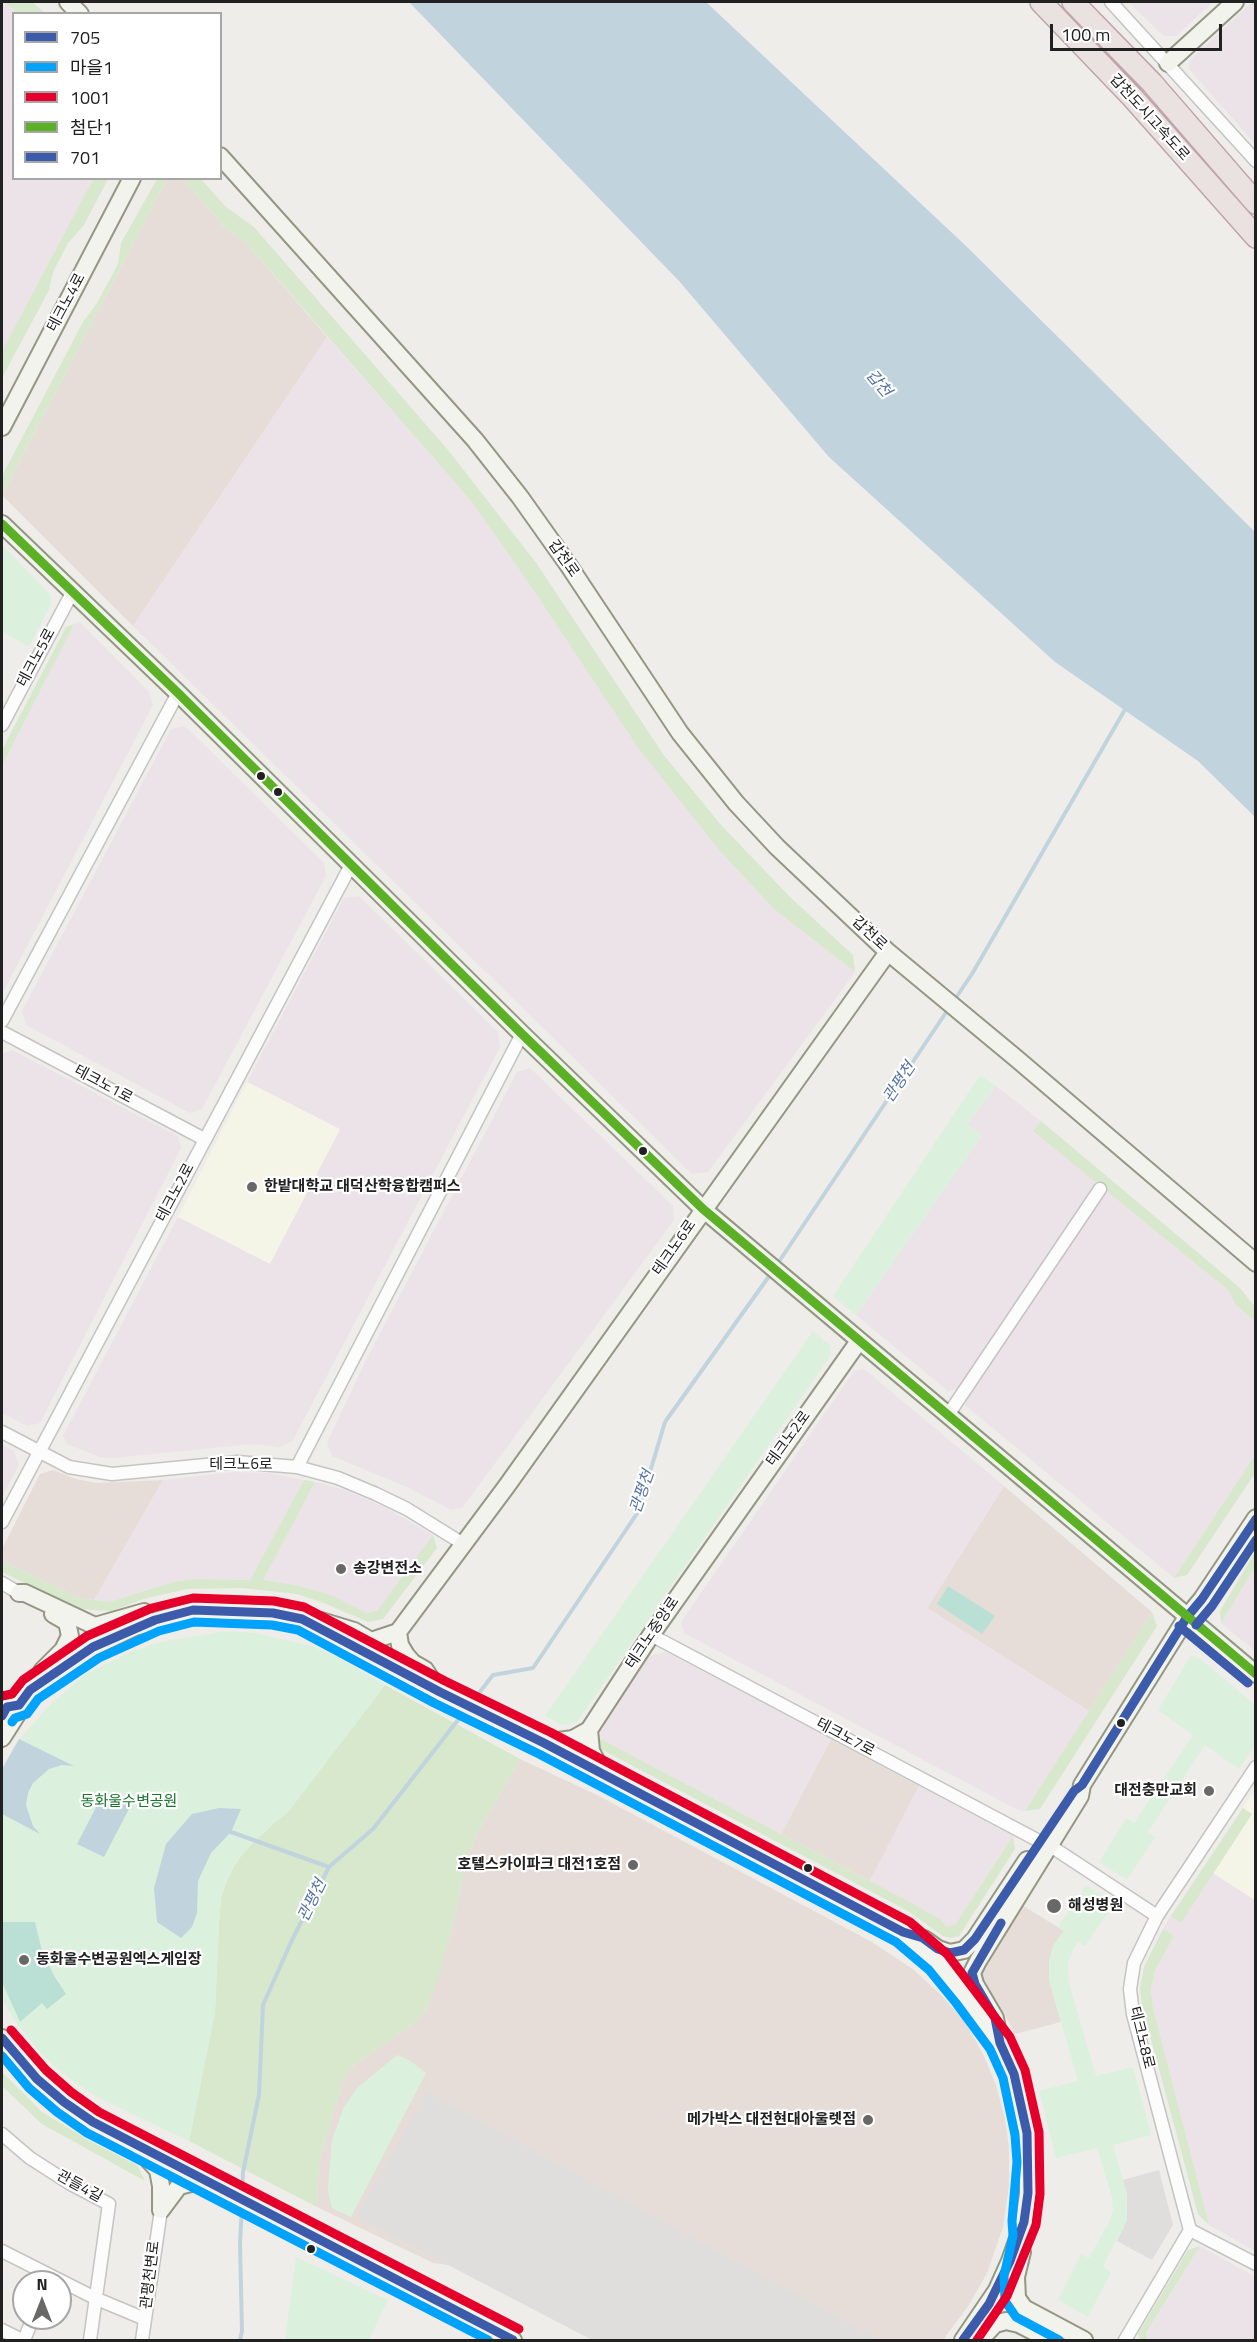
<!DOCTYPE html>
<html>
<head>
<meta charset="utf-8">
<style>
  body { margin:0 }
  #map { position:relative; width:1257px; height:2342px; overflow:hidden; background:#eeedea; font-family:"Titillium Web","Noto Sans KR",sans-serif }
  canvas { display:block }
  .frame { position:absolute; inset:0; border:3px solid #212121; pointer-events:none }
  .legend { position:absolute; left:12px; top:12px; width:210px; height:168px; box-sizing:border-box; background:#fff; border:2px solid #a6a6a6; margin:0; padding:8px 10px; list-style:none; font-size:18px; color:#212121 }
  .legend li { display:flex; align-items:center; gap:12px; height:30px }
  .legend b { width:30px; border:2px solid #a6a6a6 }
  .north { position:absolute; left:12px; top:2270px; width:60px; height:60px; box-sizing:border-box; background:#fff; border:2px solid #a6a6a6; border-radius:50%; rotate:0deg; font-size:16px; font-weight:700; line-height:24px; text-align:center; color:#212121 }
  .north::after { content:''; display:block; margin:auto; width:21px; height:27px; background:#696867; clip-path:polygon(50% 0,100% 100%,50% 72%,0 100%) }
  .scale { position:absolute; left:1050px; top:24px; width:172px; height:27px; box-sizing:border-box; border:3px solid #212121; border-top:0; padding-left:8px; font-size:18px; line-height:21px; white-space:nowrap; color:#212121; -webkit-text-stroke:4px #fff; paint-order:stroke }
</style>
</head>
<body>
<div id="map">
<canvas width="1257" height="2342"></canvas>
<div class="frame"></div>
<ul class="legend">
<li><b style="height:8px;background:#3d5bab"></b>705</li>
<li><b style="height:8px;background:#00a3fb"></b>마을1</li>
<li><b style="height:8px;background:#e4002b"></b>1001</li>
<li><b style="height:8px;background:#5bb025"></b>첨단1</li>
<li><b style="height:8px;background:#3d5bab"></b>701</li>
</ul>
<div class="north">N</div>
<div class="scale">100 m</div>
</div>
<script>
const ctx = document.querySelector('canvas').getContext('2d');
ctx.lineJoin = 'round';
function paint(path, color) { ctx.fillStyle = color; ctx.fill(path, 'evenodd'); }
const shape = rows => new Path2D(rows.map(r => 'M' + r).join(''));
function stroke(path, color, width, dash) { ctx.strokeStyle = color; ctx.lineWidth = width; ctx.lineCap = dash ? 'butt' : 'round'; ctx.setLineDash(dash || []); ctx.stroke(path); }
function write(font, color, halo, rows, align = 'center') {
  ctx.font = font + ' "Titillium Web","Noto Sans KR",sans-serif'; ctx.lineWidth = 4.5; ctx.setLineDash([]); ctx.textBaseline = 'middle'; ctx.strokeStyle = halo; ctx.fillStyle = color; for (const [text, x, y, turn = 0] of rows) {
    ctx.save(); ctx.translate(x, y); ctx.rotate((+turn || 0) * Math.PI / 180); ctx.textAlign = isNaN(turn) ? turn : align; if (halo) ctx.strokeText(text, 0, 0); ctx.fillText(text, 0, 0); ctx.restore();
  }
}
paint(shape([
  [167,179,183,179,225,228,246,243,327,337,133,626,2,495],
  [53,1470,76,1479,96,1483,163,1480,94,1600,79,1598,2,1561,2,1549,40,1474],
  [1004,1486,1152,1612,1089,1711,927,1608],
  [831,1739,919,1786,870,1881,781,1834],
  [520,1759,599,1796,872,1942,914,1970,941,1995,965,2022,983,2054,996,2085,1005,2119,1009,2147,1009,2186,1003,2227,987,2273,969,2305,943,2340,592,2340,462,2267,433,2263,317,2207,319,2160,345,2076,357,2063,416,2022,427,2008,451,1932,467,1860,477,1834],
  [1022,1905,1064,1931,1053,1946,1049,1963,1049,1980,1061,2022,1015,2034,1004,2013,983,1985,980,1976,981,1969]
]), '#e6ddd9');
paint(shape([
  [2,2,5,2,17,13,14,14,14,178,93,179,2,351],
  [1128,2,1213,2,1176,36,1164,36],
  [1252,2,1256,2,1255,144,1189,69,1190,60],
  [327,337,472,502,530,585,638,748,719,850,774,909,855,972,708,1172,692,1174,133,626],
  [80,622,149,692,153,705,2,994,2,766,74,624],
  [185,726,324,863,326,876,202,1109,190,1113,26,1025,22,1011,171,729],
  [359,896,498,1032,500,1047,293,1440,280,1447,253,1444,113,1458,100,1457,67,1444,63,1436,178,1217,270,1263,340,1130,247,1082,344,898],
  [12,1050,178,1136,181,1148,40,1423,27,1426,2,1413,2,1054],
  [530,1068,673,1206,674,1220,462,1508,451,1510,407,1487,332,1456,327,1443,364,1364,517,1072],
  [996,1086,1041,1121,1033,1131,1096,1182,959,1389,948,1391,856,1315,982,1135,967,1124],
  [1105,1190,1229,1291,1235,1304,1255,1321,1255,1455,1174,1578,966,1406,964,1399],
  [864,1369,1004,1486,927,1608,1089,1711,1025,1811,1018,1810,684,1633,681,1622,854,1371],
  [2,1445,14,1451,19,1465,2,1497],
  [232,1472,268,1473,304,1480,250,1580,193,1579,173,1582,109,1602,94,1600,163,1480],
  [315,1482,342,1489,384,1507,433,1535,378,1610,367,1613,330,1595,295,1585,262,1580],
  [1255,1567,1255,1651,1221,1623],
  [666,1652,831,1739,781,1834,597,1737,649,1656],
  [919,1786,1013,1836,955,1925,946,1926,941,1920,870,1881],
  [1213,1873,1255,1900,1255,2251,1209,2225,1153,2008,1151,1989,1155,1970,1174,1936,1163,1929,1171,1916,1181,1923],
  [1200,2246,1255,2277,1255,2340,1148,2340,1146,2334]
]), '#ebe3e7');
paint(shape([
  [247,1082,340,1129,270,1264,178,1217],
  [1252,1794,1256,1796,1255,1900,1213,1873,1251,1815,1243,1808]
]), '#f4f5e7');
paint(shape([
  [5,2,32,2,45,13,17,13],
  [93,179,108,179,84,225,68,243,53,272,49,290,2,378,2,351],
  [157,179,167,179,2,495,2,476,83,322,97,303,118,264,121,243],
  [183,179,201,179,226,207,254,227,448,450,537,564,663,754,721,825,791,898,853,955,855,972,774,909,719,850,638,748,530,585,472,502,246,243,225,228],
  [74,624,2,766,2,750,66,627],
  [1041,1121,1240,1288,1255,1307,1255,1321,1235,1304,1229,1291,1033,1131],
  [1255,1455,1255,1473,1187,1575,1174,1578],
  [304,1480,315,1482,263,1580,295,1585,331,1595,367,1613,378,1610,433,1535,437,1548,383,1619,368,1622,324,1603,297,1594,242,1588,187,1589,143,1599,112,1611,76,1609,2,1572,2,1561,79,1598,109,1602,173,1582,193,1579,250,1580],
  [1255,1552,1255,1567,1221,1623,1220,1611],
  [1152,1612,1157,1626,1040,1809,1025,1811],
  [385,1685,520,1759,477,1834,467,1860,451,1932,440,1972,427,2008,416,2022,357,2063,345,2076,319,2160,317,2207,189,2141,215,2012,219,1922,221,1898,226,1883,234,1866,244,1852,274,1823,288,1812],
  [597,1737,908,1901,941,1920,946,1926,955,1925,1013,1836,1015,1849,959,1936,951,1938,943,1936,908,1911,599,1748],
  [1243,1808,1252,1814,1181,1923,1171,1916],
  [1163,1929,1174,1936,1155,1970,1151,1989,1153,2008,1209,2225,1198,2214,1142,2006,1140,1988,1144,1967],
  [2,2072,42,2112,93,2143,137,2165,145,2181,42,2124,2,2086],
  [1200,2246,1146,2333,1148,2340,1140,2340,1138,2334,1188,2250]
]), '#d7e8cc');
paint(shape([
  [2,545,50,594,51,604,29,647,2,631],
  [980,1075,996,1086,967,1124,982,1135,856,1315,833,1296],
  [813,1331,830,1345,831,1355,577,1722,562,1725,545,1716],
  [227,1631,255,1633,312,1646,337,1657,385,1685,288,1812,274,1823,244,1852,234,1866,226,1883,221,1898,219,1922,215,2012,189,2141,97,2097,63,2074,40,2053,15,2021,2,1999,2,1769,19,1739,48,1707,84,1675,128,1653,160,1642],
  [1191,1655,1202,1660,1255,1705,1255,1745,1239,1769,1205,1745,1148,1832,1155,1837,1127,1880,1099,1862,1126,1818,1134,1823,1193,1735,1158,1710],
  [1086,1885,1114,1904,1085,1946,1078,1942,1074,1948,1068,1963,1069,1983,1096,2076,1133,2067,1151,2135,1113,2145,1127,2194,1127,2220,1103,2266,1111,2272,1088,2317,1058,2300,1081,2254,1089,2258,1109,2222,1113,2210,1112,2197,1097,2148,1056,2158,1039,2091,1078,2081,1049,1980,1049,1963,1053,1946,1064,1931,1058,1927],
  [397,2055,409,2060,426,2073,351,2217,332,2208,328,2190,332,2140,344,2107,358,2087],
  [296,2257,388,2300,369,2340,285,2340]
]), '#dbf1de');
paint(shape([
  [948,1586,995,1616,982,1634,937,1604],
  [2,1922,35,1922,41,1947,53,1974,66,1994,47,2009,42,2003,20,2022,2,1982]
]), '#bae0d6');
paint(shape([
  [427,2092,880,2340,592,2340,356,2217],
  [1159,2170,1173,2225,1152,2260,1117,2241,1127,2220,1127,2194,1123,2180]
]), '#dfdedd');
paint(shape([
  [409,2,706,2,965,245,1255,532,1255,817,1198,761,1055,662,829,457,679,281],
  [19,1739,74,1766,62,1765,49,1769,33,1783,28,1793,26,1805,33,1826,40,1834,2,1814,2,1769],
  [104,1792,131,1805,104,1857,77,1844],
  [219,1808,241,1809,231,1832,211,1853,198,1881,197,1913,192,1927,181,1938,157,1922,154,1888,166,1844,192,1814]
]), '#c1d4dd');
stroke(shape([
  [953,1002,972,974,1127,706],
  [776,1266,949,1008],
  [472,1702,493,1675,533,1668,638,1512,665,1422,772,1272],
  [231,1832,329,1867],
  [242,2193,243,2172,259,2095,263,2005,292,1940,329,1867,373,1829,465,1711],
  [240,2340,242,2331,240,2244,242,2204]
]), '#c1d4dd', 4);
const street = shape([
  [1111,2,1256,161],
  [2,725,73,591],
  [2,1021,178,693],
  [2,1032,204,1139],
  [948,1415,1100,1189],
  [2,1432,69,1467,112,1474,237,1462,297,1467,338,1478,376,1494,407,1509,465,1545],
  [297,1467,522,1034],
  [2,1522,351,865],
  [2,1583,19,1593],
  [651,1635,1039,1841],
  [1256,1767,1157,1916,1134,1963,1130,1989,1133,2014,1190,2230,1256,2264],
  [1049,1845,1157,1916],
  [2,2134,30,2158,69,2183,109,2204,90,2340],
  [2,2251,97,2299,145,2319],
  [2,2330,22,2340],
  [24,2340,33,2318],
  [142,2340,161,2210],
  [1125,2340,1190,2230]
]);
const secondary = shape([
  [68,2,80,14],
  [1168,63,1235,2],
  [220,156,475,440,520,497,569,566,680,733,736,803,777,847,888,952,1017,1059,1256,1263],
  [2,427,132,178],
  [2,524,178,693,522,1034,703,1209,1256,1674],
  [19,1593,25,1593,95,1626,144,1612],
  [321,1621,354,1631,371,1641,398,1632],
  [398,1632,506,1487,888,952],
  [398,1632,400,1645,406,1655,413,1663,425,1670,439,1691],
  [42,1671,63,1650,70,1636,67,1622,53,1614],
  [2,1716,7,1707,19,1705],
  [589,1730,591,1751,603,1774],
  [2,1738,16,1716,19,1705,30,1690,93,1647,135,1627,193,1610,273,1613,302,1619,440,1692,544,1743,903,1932,938,1962,1000,2043,1014,2074,1027,2133,1028,2193,1024,2222,1010,2261,997,2290,963,2340],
  [544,1743,573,1739,589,1730,651,1635,859,1341],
  [924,1939,938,1949,950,1953,964,1950,975,1939,1027,1860],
  [997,2029,995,2018,975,1984,972,1973,978,1961,1080,1796,1082,1785,1187,1617,1202,1599,1256,1518],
  [2,2038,37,2079,64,2102,93,2122,513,2340],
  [141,2154,146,2157,158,2170,161,2186,161,2210],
  [161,2210,179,2186,203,2180],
  [1022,2252,1016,2277,1017,2298,1024,2308,1084,2340],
  [980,2340,995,2324,1006,2321,1019,2324,1050,2340]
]);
const highway = shape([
  [1041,2,1133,98,1256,237],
  [1073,2,1152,83,1256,203]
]);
stroke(street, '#c4c4c2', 15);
stroke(secondary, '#939784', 20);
stroke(highway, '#c0a4a9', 24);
stroke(street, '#fcfcfc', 12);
stroke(secondary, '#f2f3ed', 16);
stroke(highway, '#eae1e1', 21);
stroke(shape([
  [2,1716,7,1707,19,1705,30,1690,93,1647,155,1620,193,1610,273,1613,302,1619,440,1692,544,1743,903,1932,923,1938,938,1949,950,1953,964,1950,975,1939,1074,1791,1082,1785,1187,1617,1202,1599,1256,1519],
  [2,2038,37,2079,64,2102,93,2122,513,2340],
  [963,2340,989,2304,1010,2261,1024,2222,1028,2193,1027,2133,1014,2074,1000,2043,995,2018,975,1984,972,1973,1001,1923]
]), '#3d5bab', 9);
stroke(shape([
  [12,1722,15,1718,27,1714,38,1699,99,1658,159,1631,194,1622,272,1625,298,1630,434,1703,539,1754,896,1942,929,1970,956,2003,990,2049,1003,2078,1015,2135,1017,2162,1012,2221,1013,2236,1004,2276,1005,2301,1016,2317,1059,2340],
  [2,2056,29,2088,57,2112,87,2133,488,2340]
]), '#00a3fb', 9);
stroke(shape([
  [2,1696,12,1694,23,1680,87,1636,152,1608,193,1598,274,1601,304,1607,445,1681,550,1732,910,1922,947,1954,1010,2037,1025,2070,1039,2132,1040,2194,1036,2225,1007,2296,977,2340],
  [11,2030,46,2070,71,2092,99,2112,519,2329]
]), '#e4002b', 9);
stroke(shape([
  [2,524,178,693,522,1034,703,1209,1256,1674]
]), '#5bb025', 9);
stroke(shape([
  [1196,1625,1212,1606,1256,1540],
  [1179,1626,1248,1683]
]), '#3d5bab', 9);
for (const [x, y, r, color] of [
  [261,776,5,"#212121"],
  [278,792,5,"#212121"],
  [643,1151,5,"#212121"],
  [252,1187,6,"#696867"],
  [341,1569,6,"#696867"],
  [1121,1723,5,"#212121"],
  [1209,1791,6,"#696867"],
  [633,1865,6,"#696867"],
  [808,1868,5,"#212121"],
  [1054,1906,8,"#696867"],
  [24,1960,6,"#696867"],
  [868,2120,6,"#696867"],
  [311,2249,5,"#212121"]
]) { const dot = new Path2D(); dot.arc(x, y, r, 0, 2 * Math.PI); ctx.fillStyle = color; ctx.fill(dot); stroke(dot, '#fff', 2); }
write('15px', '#212121', '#fff', [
  ["갑천도시고속도로",1149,118,48],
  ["테크노4로",67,303,-62],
  ["갑천로",563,559,55],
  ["테크노5로",37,658,-62],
  ["갑천로",869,934,43],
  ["테크노1로",103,1085,28],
  ["테크노2로",176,1193,-62],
  ["테크노6로",675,1248,-55],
  ["테크노2로",789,1439,-54],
  ["테크노6로",241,1465],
  ["테크노중앙로",653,1633,-56],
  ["테크노7로",845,1738,28],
  ["테크노8로",1141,2038,76],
  ["관들4길",79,2187,29],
  ["관평천변로",151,2275,-83]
]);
write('bold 15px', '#212121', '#fff', [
  ["한밭대학교 대덕산학융합캠퍼스",264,1187],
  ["송강변전소",353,1569],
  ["대전충만교회",1197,1791,"right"],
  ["호텔스카이파크 대전1호점",621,1865,"right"],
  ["해성병원",1068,1906],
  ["동화울수변공원엑스게임장",36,1960],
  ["메가박스 대전현대아울렛점",856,2120,"right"]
], 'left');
write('15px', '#18752d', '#fff', [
  ["동화울수변공원",129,1802]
]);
write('italic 16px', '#5773a6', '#fff', [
  ["갑천",878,384,50],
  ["관평천",900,1083,-56],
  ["관평천",643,1492,-71],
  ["관평천",313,1901,-64]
]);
</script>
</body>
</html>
